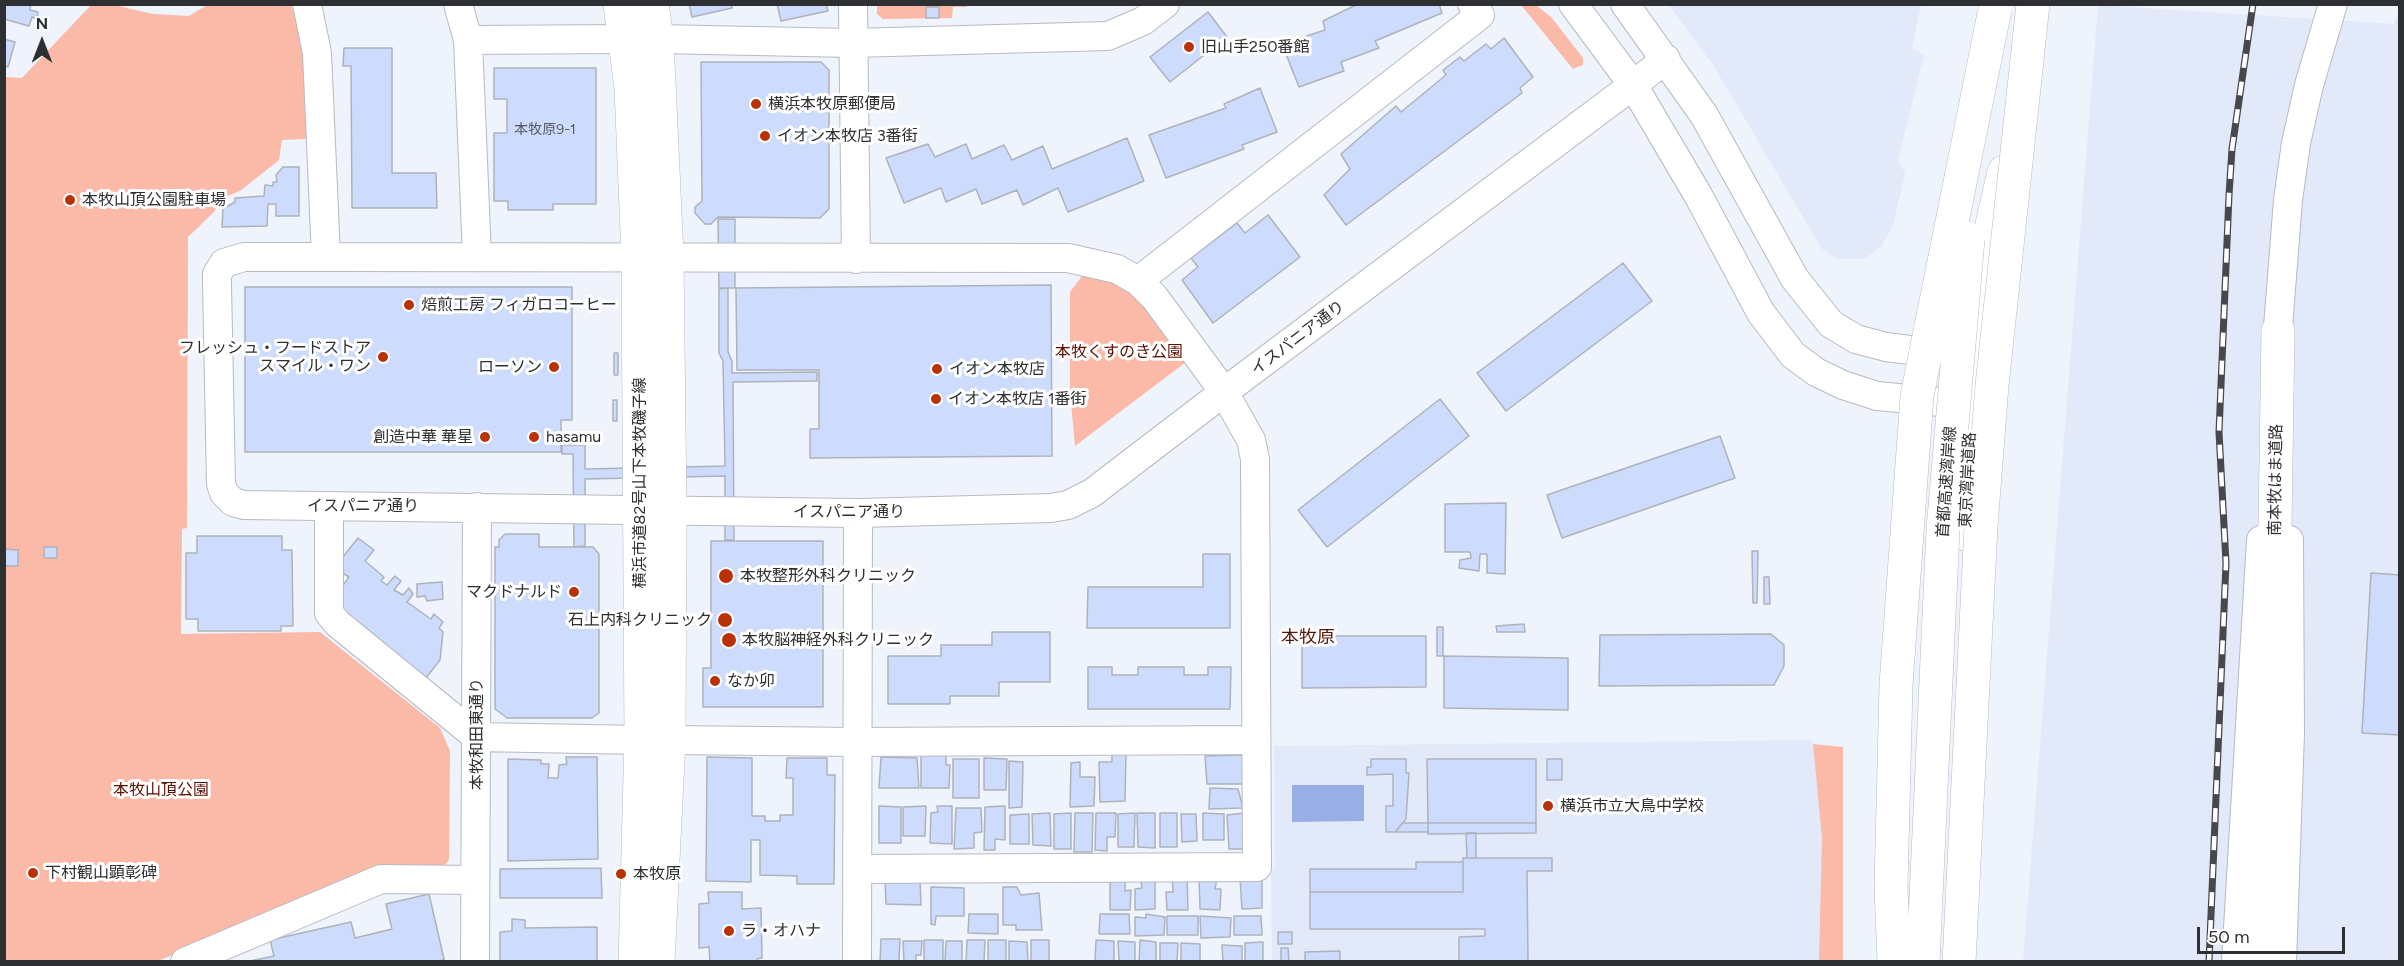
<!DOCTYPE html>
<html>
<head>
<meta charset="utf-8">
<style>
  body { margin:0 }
  #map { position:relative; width:2404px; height:966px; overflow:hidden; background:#eff3fc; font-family:Figtree,sans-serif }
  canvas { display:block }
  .frame { position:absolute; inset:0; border:6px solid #2e2f32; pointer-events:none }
  .north { position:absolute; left:12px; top:12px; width:60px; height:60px; -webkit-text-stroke:4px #fff; paint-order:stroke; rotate:0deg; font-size:16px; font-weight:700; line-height:24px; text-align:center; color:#2e2f32 }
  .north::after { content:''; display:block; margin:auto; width:21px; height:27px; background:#2e2f32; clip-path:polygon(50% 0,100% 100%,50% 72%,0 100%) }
  .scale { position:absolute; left:2197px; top:927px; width:148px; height:27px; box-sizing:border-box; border:3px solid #2e2f32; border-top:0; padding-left:8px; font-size:18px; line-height:21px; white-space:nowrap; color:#2e2f32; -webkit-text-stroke:4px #fff; paint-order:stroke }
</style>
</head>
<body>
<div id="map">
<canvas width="2404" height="966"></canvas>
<div class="frame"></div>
<div class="north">N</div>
<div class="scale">50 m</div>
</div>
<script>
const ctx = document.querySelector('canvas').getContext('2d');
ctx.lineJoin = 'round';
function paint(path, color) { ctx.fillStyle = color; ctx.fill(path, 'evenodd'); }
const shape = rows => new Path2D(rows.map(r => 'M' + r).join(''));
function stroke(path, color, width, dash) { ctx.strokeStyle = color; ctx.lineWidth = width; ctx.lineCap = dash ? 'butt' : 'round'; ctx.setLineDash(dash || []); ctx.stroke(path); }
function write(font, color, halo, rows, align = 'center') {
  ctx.font = font + ' Figtree,"Noto Sans JP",sans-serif'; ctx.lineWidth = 6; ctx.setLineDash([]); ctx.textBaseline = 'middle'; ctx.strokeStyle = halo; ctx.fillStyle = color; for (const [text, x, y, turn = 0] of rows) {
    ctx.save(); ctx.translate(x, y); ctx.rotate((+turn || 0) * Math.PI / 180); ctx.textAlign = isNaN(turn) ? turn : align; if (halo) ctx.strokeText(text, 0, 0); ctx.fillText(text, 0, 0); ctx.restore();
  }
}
paint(shape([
  [1669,5,1921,5,1912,48,1924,55,1898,160,1905,173,1893,225,1881,247,1864,259,1837,259,1822,249,1713,65],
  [2098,5,2394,24,2399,9,2399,961,2023,962],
  [1812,740,1828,866,1819,962,1272,961,1271,868,1275,868,1274,746]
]), '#e2e9f9');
paint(shape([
  [966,4,967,7,953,7,952,18,883,19,877,14,877,5],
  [91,5,114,5,153,14,189,16,207,5,291,5,306,43,306,139,282,140,279,160,240,191,222,198,214,212,188,237,187,528,182,529,181,634,320,632,440,728,450,751,449,860,442,868,375,870,158,961,5,961,4,77,22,78],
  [1521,5,1536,5,1552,18,1583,58,1583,65,1573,69],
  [1085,272,1112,281,1133,295,1150,313,1186,362,1075,446,1070,392,1070,292],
  [1813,744,1843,747,1843,961,1819,961,1822,838]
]), '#fbb9a8');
paint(shape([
  [1292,785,1364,785,1364,821,1292,822]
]), '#99aee5');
const building = shape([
  [4,4,31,4,30,10,38,12,37,19,32,17,29,26,4,19,4,4],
  [689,4,732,4,732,8,692,17,689,4],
  [777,4,826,4,828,11,781,21,777,4],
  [1358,4,1439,4,1442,13,1375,41,1379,48,1341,62,1344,71,1299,87,1282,44,1325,30,1323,21,1358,4],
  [926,7,939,7,939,18,926,18,926,7],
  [1208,12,1227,37,1170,82,1150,57,1208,12],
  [1504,38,1533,77,1520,88,1522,93,1346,225,1324,195,1350,169,1341,154,1396,106,1401,112,1446,75,1443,70,1460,57,1464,61,1486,44,1491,49,1504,38],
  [4,39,15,42,8,67,4,66,4,39],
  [344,48,392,48,392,173,436,173,437,208,352,208,351,66,343,66,344,48],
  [701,62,821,62,829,70,829,209,820,218,718,217,711,224,705,224,695,213,695,207,702,201,701,62],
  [494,68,596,68,596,204,553,204,553,210,508,210,508,201,494,201,494,133,507,133,507,99,494,99,494,68],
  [1260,88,1277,132,1242,145,1244,149,1166,178,1149,135,1226,108,1224,104,1260,88],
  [1127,138,1144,181,1068,212,1058,188,1023,205,1017,190,982,204,976,189,946,202,941,188,904,203,886,158,928,144,935,157,966,144,972,159,1004,145,1012,160,1043,146,1052,169,1127,138],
  [283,167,299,167,299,216,276,216,276,204,268,204,267,226,222,227,223,209,235,202,235,198,264,196,265,185,273,186,273,182,277,182,276,175,283,167],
  [1268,215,1300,257,1213,323,1182,280,1198,267,1191,258,1237,223,1245,233,1268,215],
  [718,219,735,219,735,288,719,288,718,219],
  [1623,263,1652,301,1506,411,1477,373,1623,263],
  [1051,285,1052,456,810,458,810,429,819,429,819,370,737,370,736,288,1051,285],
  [245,287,572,287,572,420,561,420,561,452,245,452,245,287],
  [728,288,728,352,732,361,732,373,817,372,817,381,733,382,734,540,725,540,725,476,585,479,585,546,574,547,573,454,562,454,562,445,585,445,585,469,725,466,723,361,719,353,719,289,728,288],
  [614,353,618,353,618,375,614,375,614,353],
  [1440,399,1469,436,1327,547,1298,510,1440,399],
  [613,400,617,400,617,421,613,421,613,400],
  [1720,436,1735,478,1562,538,1547,495,1720,436],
  [1506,503,1505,574,1487,573,1487,554,1480,554,1479,571,1459,568,1460,560,1471,558,1470,552,1445,552,1445,504,1506,503],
  [505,534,539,534,539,547,593,547,599,554,599,713,592,718,507,718,495,709,495,547,499,547,499,540,505,534],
  [197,536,282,536,282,550,292,550,293,626,281,626,281,631,198,631,198,619,186,619,186,553,197,553,197,536],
  [358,538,374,550,365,561,384,577,381,581,387,585,395,576,401,581,394,590,403,595,409,588,413,594,407,602,431,619,434,614,443,622,439,628,443,632,440,660,426,678,334,609,336,595,349,577,334,568,358,538],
  [711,541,823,541,823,707,703,707,703,668,711,668,711,541],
  [44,547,57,547,57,558,44,558,44,547],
  [4,549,18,550,18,566,4,566,4,549],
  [1752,551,1758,551,1757,603,1753,603,1752,551],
  [1203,554,1230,554,1230,628,1087,628,1088,587,1203,587,1203,554],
  [2371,573,2400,575,2400,735,2362,733,2371,573],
  [1764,577,1769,577,1770,604,1764,604,1764,577],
  [442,582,443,599,427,601,425,596,417,597,417,584,442,582],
  [1524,624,1525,632,1497,632,1496,626,1524,624],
  [1437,627,1443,627,1443,656,1437,656,1437,627],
  [992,632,1050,632,1050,682,999,682,999,696,950,696,950,704,888,704,888,656,941,656,941,645,992,645,992,632],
  [1771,634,1784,645,1784,666,1774,685,1599,686,1600,635,1771,634],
  [1302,636,1426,636,1426,687,1302,688,1302,636],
  [1444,656,1568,658,1568,710,1444,708,1444,656],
  [1088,667,1112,667,1112,675,1138,675,1138,667,1184,667,1184,675,1208,675,1208,667,1231,667,1230,709,1088,709,1088,667],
  [1112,753,1126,753,1125,801,1100,802,1099,762,1112,762,1112,753],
  [921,754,946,754,946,765,950,765,949,788,921,788,921,754],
  [1245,755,1246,784,1207,784,1205,756,1245,755],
  [566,757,597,757,598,859,508,861,508,759,541,760,541,764,549,764,548,778,558,778,559,765,567,764,566,757],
  [707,757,752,758,752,816,765,816,765,821,780,821,780,815,793,815,793,778,786,778,787,758,827,758,827,775,835,775,834,884,797,884,797,876,760,875,760,840,751,840,751,882,706,881,707,757],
  [881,757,917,758,919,788,879,788,881,757],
  [984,758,1007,759,1006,790,984,790,984,758],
  [953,759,979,759,979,798,953,798,953,759],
  [1371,759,1406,759,1406,773,1409,773,1406,819,1395,832,1386,832,1386,806,1393,806,1393,774,1367,775,1367,767,1371,767,1371,759],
  [1427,759,1536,759,1536,823,1428,823,1427,759],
  [1547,759,1562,759,1562,780,1547,780,1547,759],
  [1009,761,1023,762,1022,807,1009,808,1009,761],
  [1080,762,1080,777,1095,777,1094,806,1070,807,1071,763,1080,762],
  [1210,788,1238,789,1243,808,1209,809,1210,788],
  [879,806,901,807,901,843,879,843,879,806],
  [926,806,925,836,903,836,903,807,926,806],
  [937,806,952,806,952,844,930,843,931,813,938,812,937,806],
  [1005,806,1005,840,995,839,995,850,984,850,985,807,1005,806],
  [956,808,981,808,982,832,974,833,974,848,954,849,956,808],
  [1050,813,1051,846,1033,845,1032,814,1050,813],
  [1071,813,1071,849,1054,849,1054,814,1071,813],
  [1075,813,1093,813,1092,852,1074,852,1075,813],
  [1096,813,1116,813,1115,837,1107,837,1107,851,1095,850,1096,813],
  [1135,813,1134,847,1118,847,1118,814,1135,813],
  [1137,813,1155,813,1155,848,1138,847,1137,813],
  [1160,813,1177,813,1177,847,1160,847,1160,813],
  [1203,813,1224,814,1224,840,1203,840,1203,813],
  [1245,813,1245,849,1229,849,1227,815,1245,813],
  [1029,814,1029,844,1010,844,1010,815,1029,814],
  [1181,814,1196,814,1197,841,1182,842,1181,814],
  [1403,823,1428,823,1428,832,1395,832,1403,823],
  [1428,823,1536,823,1536,833,1428,834,1428,823],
  [1466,833,1476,833,1476,858,1467,858,1466,833],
  [1463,858,1552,858,1552,871,1527,871,1528,962,1459,962,1459,937,1485,936,1485,929,1310,929,1310,892,1463,892,1463,858],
  [1416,862,1463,862,1463,892,1310,892,1310,869,1416,869,1416,862],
  [601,868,602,898,500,898,500,869,601,868],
  [1172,875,1187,875,1188,910,1167,910,1166,892,1173,892,1172,875],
  [1110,876,1125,877,1125,891,1131,890,1130,910,1110,910,1110,876],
  [1140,876,1155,881,1155,909,1135,910,1135,889,1142,888,1140,876],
  [1199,876,1217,878,1215,889,1221,889,1220,910,1200,909,1199,876],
  [1240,879,1262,879,1262,908,1242,909,1240,879],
  [885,880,920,880,921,905,886,904,885,880],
  [931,887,964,888,964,916,936,916,935,925,931,924,931,887],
  [1003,887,1017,887,1021,895,1039,893,1042,930,1016,930,1016,925,1003,925,1003,887],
  [708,892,742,892,742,909,761,908,762,958,757,959,757,962,710,962,709,947,699,948,699,904,709,903,708,892],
  [429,894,444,959,439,962,250,961,274,956,270,940,351,922,355,938,392,929,386,904,429,894],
  [969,914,998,914,998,934,968,933,969,914],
  [1100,914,1129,914,1130,934,1099,934,1100,914],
  [1146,914,1165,917,1164,935,1135,936,1135,917,1146,918,1146,914],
  [1167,916,1198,916,1198,935,1167,935,1167,916],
  [1200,916,1231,918,1230,937,1201,938,1200,916],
  [1234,916,1261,916,1262,935,1234,935,1234,916],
  [512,919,525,920,525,928,597,927,597,962,500,962,500,932,512,931,512,919],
  [1278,932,1292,932,1292,944,1278,944,1278,932],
  [881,939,900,939,899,962,880,962,881,939],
  [924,940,943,940,943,962,924,962,924,940],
  [967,940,985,940,984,962,966,962,967,940],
  [988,940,1006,940,1006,962,988,962,988,940],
  [1031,940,1049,940,1049,962,1031,962,1031,940],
  [1096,940,1114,941,1114,962,1095,962,1096,940],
  [1140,940,1156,942,1156,962,1139,962,1140,940],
  [903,941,922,941,921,955,916,955,916,962,904,962,903,941],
  [946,941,962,941,962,962,945,962,946,941],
  [1009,941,1027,942,1028,962,1009,962,1009,941],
  [1118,941,1135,942,1135,961,1119,961,1118,941],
  [1263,942,1263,962,1245,962,1245,943,1263,942],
  [1160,943,1178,943,1177,962,1160,962,1160,943],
  [1181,943,1200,944,1200,962,1181,962,1181,943],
  [1222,945,1242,946,1242,962,1223,962,1222,945],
  [1281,948,1288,948,1289,962,1281,962,1281,948],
  [1340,951,1340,962,1305,962,1305,952,1340,951]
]);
paint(building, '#cddbfd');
stroke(building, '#aeb2ba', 1.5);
const minor = shape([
  [307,4,317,53,326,257],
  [458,4,468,40,477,257],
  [853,4,856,259],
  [1573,4,1633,85,1698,195,1761,313,1793,355,1816,372,1843,385,1877,396,1972,405],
  [1625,4,1704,115,1795,279,1831,324,1856,339,1886,347,1949,355],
  [657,39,853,43,1108,36,1143,21,1165,4],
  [468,40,625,39],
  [1138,281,1480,15,1472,4],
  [2276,353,2288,200,2296,143,2309,85,2333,4],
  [329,506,329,613,337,623,477,737,641,740],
  [669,740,857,742,1256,740],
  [858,869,1257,867,1255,459,1251,440,1224,392,1155,298,1138,281,1117,269,1068,258,326,257,244,257,224,263,217,274,217,284,221,484,224,493,233,502,244,505,858,513,1051,508,1068,505,1092,493,1224,392,1633,85,1666,59],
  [185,962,381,879,475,880],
  [475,962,477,507],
  [857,962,858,513],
  [2236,962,2261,540],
  [2282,962,2290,733,2289,540]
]);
const major = shape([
  [620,4,631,87,638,257,641,740,635,962],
  [652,4,657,39,667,256,670,511,669,740,658,962]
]);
const highway = shape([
  [1965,534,1975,357,1986,251,2004,172],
  [2258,962,2274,590,2278,331]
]);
stroke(minor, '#b7bac3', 30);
stroke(major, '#b7bac3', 34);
stroke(highway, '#b7bac3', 34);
stroke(minor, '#fff', 28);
stroke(major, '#fff', 33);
stroke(highway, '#fff', 33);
const rail = shape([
  [2209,962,2226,563,2219,432,2229,195,2232,149,2253,4]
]);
stroke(rail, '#47484c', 7);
stroke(rail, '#fff', 4.5, [14]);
const highwayBridge = shape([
  [1894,962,1891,887,1896,685,1917,396,1995,9],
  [1923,962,1943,530,1968,239],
  [1959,962,1981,526,1992,385,2033,4]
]);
stroke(highwayBridge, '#b7bac3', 34, []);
stroke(highwayBridge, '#fff', 33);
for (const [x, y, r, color] of [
  [1189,47,6,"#bb3106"],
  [756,104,6,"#bb3106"],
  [765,136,6,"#bb3106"],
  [70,200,6,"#bb3106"],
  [409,305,6,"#bb3106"],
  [383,357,6,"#bb3106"],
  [554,367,6,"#bb3106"],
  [937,369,6,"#bb3106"],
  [936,399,6,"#bb3106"],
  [485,437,6,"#bb3106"],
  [534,437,6,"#bb3106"],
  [726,576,8,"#bb3106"],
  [574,592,6,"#bb3106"],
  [725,620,8,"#bb3106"],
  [729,640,8,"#bb3106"],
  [715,681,6,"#bb3106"],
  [1548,806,6,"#bb3106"],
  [33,873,6,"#bb3106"],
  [621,874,6,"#bb3106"],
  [729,931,6,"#bb3106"]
]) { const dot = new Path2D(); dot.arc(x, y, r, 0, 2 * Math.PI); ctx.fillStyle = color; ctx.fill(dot); stroke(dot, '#fff', 2); }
write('14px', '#565a65', null, [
  ["本牧原9-1",545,130]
]);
write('16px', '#2e2f32', '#fff', [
  ["旧山手250番館",1201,47],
  ["横浜本牧原郵便局",768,104],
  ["イオン本牧店 3番街",777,136],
  ["本牧山頂公園駐車場",82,200],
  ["焙煎工房 フィガロコーヒー",421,305],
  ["フレッシュ・フードストア",371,348,"right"],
  ["スマイル・ワン",371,366,"right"],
  ["ローソン",542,367,"right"],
  ["イオン本牧店",949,369],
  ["イオン本牧店 1番街",948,399],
  ["創造中華 華星",473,437,"right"],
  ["hasamu",546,437],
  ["本牧整形外科クリニック",740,576],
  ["マクドナルド",562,592,"right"],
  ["石上内科クリニック",712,620,"right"],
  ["本牧脳神経外科クリニック",742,640],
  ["なか卯",727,681],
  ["横浜市立大鳥中学校",1560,806],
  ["下村観山顕彰碑",45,873],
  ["本牧原",633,874],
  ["ラ・オハナ",741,931]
], 'left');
write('16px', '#2e2f32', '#fff', [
  ["イスパニア通り",1298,338,-37],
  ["東京湾岸道路",1968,480,-87],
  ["南本牧はま道路",2276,480,-89],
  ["首都高速湾岸線",1947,482,-86],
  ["横浜市道82号山下本牧磯子線",640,483,-90],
  ["イスパニア通り",363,506],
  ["イスパニア通り",849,512],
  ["本牧和田東通り",477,734,-90]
]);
write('16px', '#5c0e00', '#fff', [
  ["本牧くすのき公園",1119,352],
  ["本牧山頂公園",161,790]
]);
write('18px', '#591706', '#fff', [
  ["本牧原",1308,638]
]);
</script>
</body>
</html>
